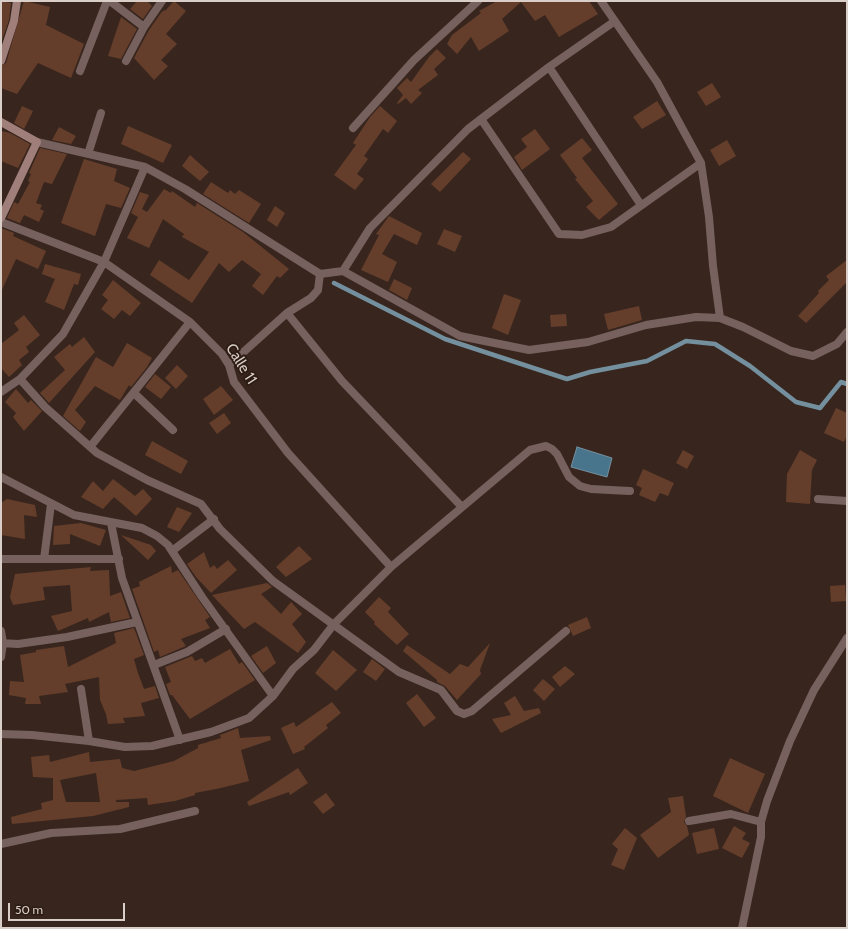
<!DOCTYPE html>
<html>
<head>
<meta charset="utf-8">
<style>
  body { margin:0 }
  #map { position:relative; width:848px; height:929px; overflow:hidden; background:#38261e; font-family:Cabin,sans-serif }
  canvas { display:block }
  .frame { position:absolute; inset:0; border:2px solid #dacec9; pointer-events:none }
  .scale { position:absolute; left:8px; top:903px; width:117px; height:18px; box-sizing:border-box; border:2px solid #dacec9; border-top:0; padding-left:5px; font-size:12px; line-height:14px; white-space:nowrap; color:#dacec9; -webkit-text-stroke:3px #2e1d14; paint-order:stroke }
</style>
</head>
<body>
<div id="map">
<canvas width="848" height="929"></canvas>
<div class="frame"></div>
<div class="scale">50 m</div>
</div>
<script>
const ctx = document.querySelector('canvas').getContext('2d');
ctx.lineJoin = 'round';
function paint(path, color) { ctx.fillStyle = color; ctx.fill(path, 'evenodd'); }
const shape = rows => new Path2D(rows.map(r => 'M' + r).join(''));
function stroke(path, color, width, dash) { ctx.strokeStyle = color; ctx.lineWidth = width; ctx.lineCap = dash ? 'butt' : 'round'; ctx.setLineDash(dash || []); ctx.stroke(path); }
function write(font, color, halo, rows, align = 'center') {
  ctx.font = font + ' Cabin,sans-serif'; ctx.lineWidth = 4; ctx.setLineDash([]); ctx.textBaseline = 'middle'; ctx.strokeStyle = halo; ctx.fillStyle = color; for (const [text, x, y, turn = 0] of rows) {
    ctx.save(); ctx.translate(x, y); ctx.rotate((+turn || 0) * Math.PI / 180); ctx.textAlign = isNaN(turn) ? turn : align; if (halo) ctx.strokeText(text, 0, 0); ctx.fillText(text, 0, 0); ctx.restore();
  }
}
const water = shape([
  [577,447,612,458,607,477,571,467,577,447]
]);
paint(water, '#48758c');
stroke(water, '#74909e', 1);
stroke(shape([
  [334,283,445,339,567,379,590,372,647,361,686,341,715,344,750,366,796,402,820,408,841,382,847,384]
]), '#74909e', 4.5);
paint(shape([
  [1,1,11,3,9,20,1,43],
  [24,1,50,7,46,25,84,44,71,78,38,63,17,94,1,88,1,66,6,63],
  [137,1,147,1,152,6,143,19,130,9],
  [174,1,186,11,166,34,177,44,161,60,168,66,154,80,134,58,149,30,161,13,164,10,165,11],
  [497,1,589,1,598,14,559,37,545,15,535,21,521,2,502,19,509,31,479,51,471,37,457,54,447,44,452,35,481,13,479,11],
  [121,17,137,29,121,59,108,56],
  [437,49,446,58,434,69,438,75,418,90,422,93,411,104,406,98,398,104,397,103,403,95,397,88,407,78,411,82,429,57],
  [712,83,721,97,706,106,697,92],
  [657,101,666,115,642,129,633,117],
  [22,106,33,111,24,129,14,123],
  [380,106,397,121,388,133,383,129,364,156,368,159,357,174,364,179,355,190,334,175,356,145,353,143,370,117],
  [128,126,172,145,163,163,121,144],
  [59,127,76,136,71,144,52,140],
  [535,129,550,149,522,170,514,157,527,147,521,139],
  [1,131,10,133,30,144,18,168,1,161],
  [582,138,592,150,582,158,618,204,599,220,586,207,593,201,575,179,577,178,560,155],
  [727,140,736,156,719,166,710,150],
  [40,148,67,154,52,184,44,182,36,203,42,205,40,209,44,211,39,222,24,215,20,223,7,218,14,202,18,204,30,182,28,181,31,174,29,173],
  [463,152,471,159,440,192,431,184],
  [190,155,209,172,200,181,182,166],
  [84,159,117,169,114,181,130,188,121,208,106,204,95,236,61,223],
  [211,182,228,193,230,190,235,194,239,190,261,204,249,223,203,194],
  [164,189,171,193,172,191,195,207,197,203,243,232,289,269,280,278,277,276,263,295,252,286,261,274,242,260,229,272,219,263,192,303,150,275,159,260,189,280,209,252,182,237,184,234,163,219,149,248,127,238,138,217,131,213,140,192,149,195,142,209,147,212],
  [275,206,285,213,277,227,267,220],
  [389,216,422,233,417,245,394,234,382,254,397,262,388,282,361,270,379,235,376,234],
  [1,228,14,233,13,236,46,251,38,269,16,259,1,292],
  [444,229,462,236,455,252,437,244],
  [847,260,847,282,806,323,798,316,819,293,818,291,829,280,826,276],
  [45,264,81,274,78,285,74,284,64,310,45,302,55,279,42,274],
  [394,279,412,288,407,300,389,290],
  [113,280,141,303,130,316,122,310,114,319,101,309,108,300,102,295],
  [504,294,521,300,508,335,492,328],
  [639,306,642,320,608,330,604,314],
  [566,314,567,326,551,327,550,315],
  [24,315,40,335,26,347,29,352,19,360,22,365,9,377,1,368,1,344,19,330,14,323],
  [84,337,95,352,49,403,40,393,65,370,54,357,70,344,72,347],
  [127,343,152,358,147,367,131,387,129,385,120,400,95,386,75,410,86,422,80,431,63,416,96,357,113,367],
  [177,365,188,376,176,389,165,378],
  [155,374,171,387,161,399,145,387],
  [221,386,233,400,214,415,203,399],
  [16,389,28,403,31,400,42,411,24,431,13,417,16,413,5,402],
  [836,408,847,413,847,435,844,442,824,433],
  [224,413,231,423,217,434,209,423],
  [152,441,188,461,181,474,145,455],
  [683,450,694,456,687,469,676,463],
  [800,450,817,460,812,470,810,504,786,502,787,474],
  [643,469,674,483,668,496,660,493,655,502,639,495,642,488,636,485],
  [113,479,135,496,143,489,152,499,136,516,114,497,103,509,81,497,93,481,103,491],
  [7,499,35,505,37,517,24,515,25,539,1,535,1,503],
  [177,507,192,513,179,532,167,527],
  [81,523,106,530,100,546,70,534,70,544,53,545,54,526],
  [121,535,151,545,156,551,148,560],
  [299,546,312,559,286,577,276,567],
  [204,552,210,568,214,565,217,569,228,560,237,570,211,593,196,577,187,564],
  [171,566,172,573,178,570,210,617,205,620,210,628,181,639,186,646,160,657,158,650,154,652,132,589,140,586,139,582],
  [91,567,90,571,109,570,110,596,121,592,130,618,111,622,109,612,89,622,88,618,58,631,51,616,72,611,70,585,43,587,45,600,13,605,10,597,15,574],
  [267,583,272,587,261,594,281,614,291,602,302,614,292,624,306,642,298,653,255,622,244,629,212,595],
  [845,585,846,601,831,602,830,586],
  [379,597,391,608,388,612,409,634,397,645,374,624,375,622,365,612],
  [587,617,591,628,573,636,568,625],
  [134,628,144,655,134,659,138,673,144,689,155,686,159,698,141,703,145,716,123,718,125,723,108,724,106,714,100,700,99,677,65,684,68,692,39,696,41,704,25,704,26,698,9,695,10,681,24,682,20,655,36,652,36,650,64,646,68,667,116,643,114,633],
  [490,643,480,670,481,674,457,700,445,686,437,682,437,680,403,651,407,645,450,674,460,664,468,667],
  [267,646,276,663,263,673,251,656],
  [230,649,239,664,242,662,255,680,190,719,172,695,170,695,166,684,171,682,165,667,192,656,195,661,202,658,205,663],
  [333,650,357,670,336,691,315,673],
  [372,659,385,669,376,681,363,672],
  [565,666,575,674,560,687,552,677],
  [543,679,555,689,544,701,533,690],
  [417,694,436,718,424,727,406,703],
  [515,696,524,711,539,708,541,713,501,733,492,719,511,715,504,703],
  [332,702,341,713,326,725,328,728,304,747,305,749,293,754,281,728,294,722,296,727],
  [238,728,240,738,270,736,271,740,241,750,249,781,221,788,195,793,195,795,175,801,148,805,147,798,116,800,116,802,129,802,129,807,93,816,12,824,11,817,42,809,41,803,53,800,53,778,33,777,31,757,49,755,50,762,89,752,90,762,120,759,122,768,134,771,174,761,198,748,198,745,221,738,220,735],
  [96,773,100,802,66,802,60,780],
  [730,758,765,774,748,813,713,796],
  [298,768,308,783,290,795,289,792,249,806,247,802],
  [326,793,335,805,323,814,313,802],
  [683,796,686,817,684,822,687,826,689,835,658,858,640,835,671,812,668,798],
  [734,826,746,833,742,839,750,843,742,858,722,848],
  [625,828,637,838,624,870,611,865,618,849,612,844],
  [714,828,719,849,697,854,692,833]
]), '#643e2b');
stroke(shape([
  [110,1,144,27],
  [601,1,657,82,701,163,709,217,713,266,720,318],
  [126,61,144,27,162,1],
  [549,67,641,205],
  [80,71,107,1],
  [481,119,559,234,582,235,611,227,701,163],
  [353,128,414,60,478,1],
  [37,142,145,167,185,189,320,274,343,271,460,336,529,350,588,342,646,325,696,317,720,318,743,327,791,351,813,356,837,344,847,332],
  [88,154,101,113],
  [1,222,104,262,190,322,222,354,229,365,234,382,288,453,391,567],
  [343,271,370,228,468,129,549,67,615,21],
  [287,313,342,381,462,507],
  [229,365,287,313,311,298,318,290,320,274],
  [20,379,45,407,97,453,147,480,201,504,220,529,273,581,399,672,441,690,457,711,464,714,472,711,566,631],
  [1,392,20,379,63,334,104,262,145,167],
  [134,393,173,430],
  [90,447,190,322],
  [1,477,74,515,142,528,157,536,168,545,202,597,273,696,249,718,211,732,152,746,125,747,89,741,32,735,1,734],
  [818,499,847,501],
  [111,523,122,578,180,740],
  [172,551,214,519],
  [1,559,119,559],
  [44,559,51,504],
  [1,631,3,643,1,657],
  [1,643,18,644,67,637,137,622],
  [154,665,187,652,226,629],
  [81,689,89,741],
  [273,696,293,669,314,650,334,624,391,567,530,450,546,446,552,449,557,454,569,477,580,486,591,489,630,491],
  [689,821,731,814,761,822],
  [1,844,51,833,120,829,195,811],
  [742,928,761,837,761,822,767,801,790,741,814,690,847,638]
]), '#76615e', 8);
stroke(shape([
  [1,61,14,21,17,1],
  [1,122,37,142,1,218]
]), '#a07f7a', 8);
write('15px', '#dacec9', '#2e1d14', [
  ["Calle 11",241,364,58]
]);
</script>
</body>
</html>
